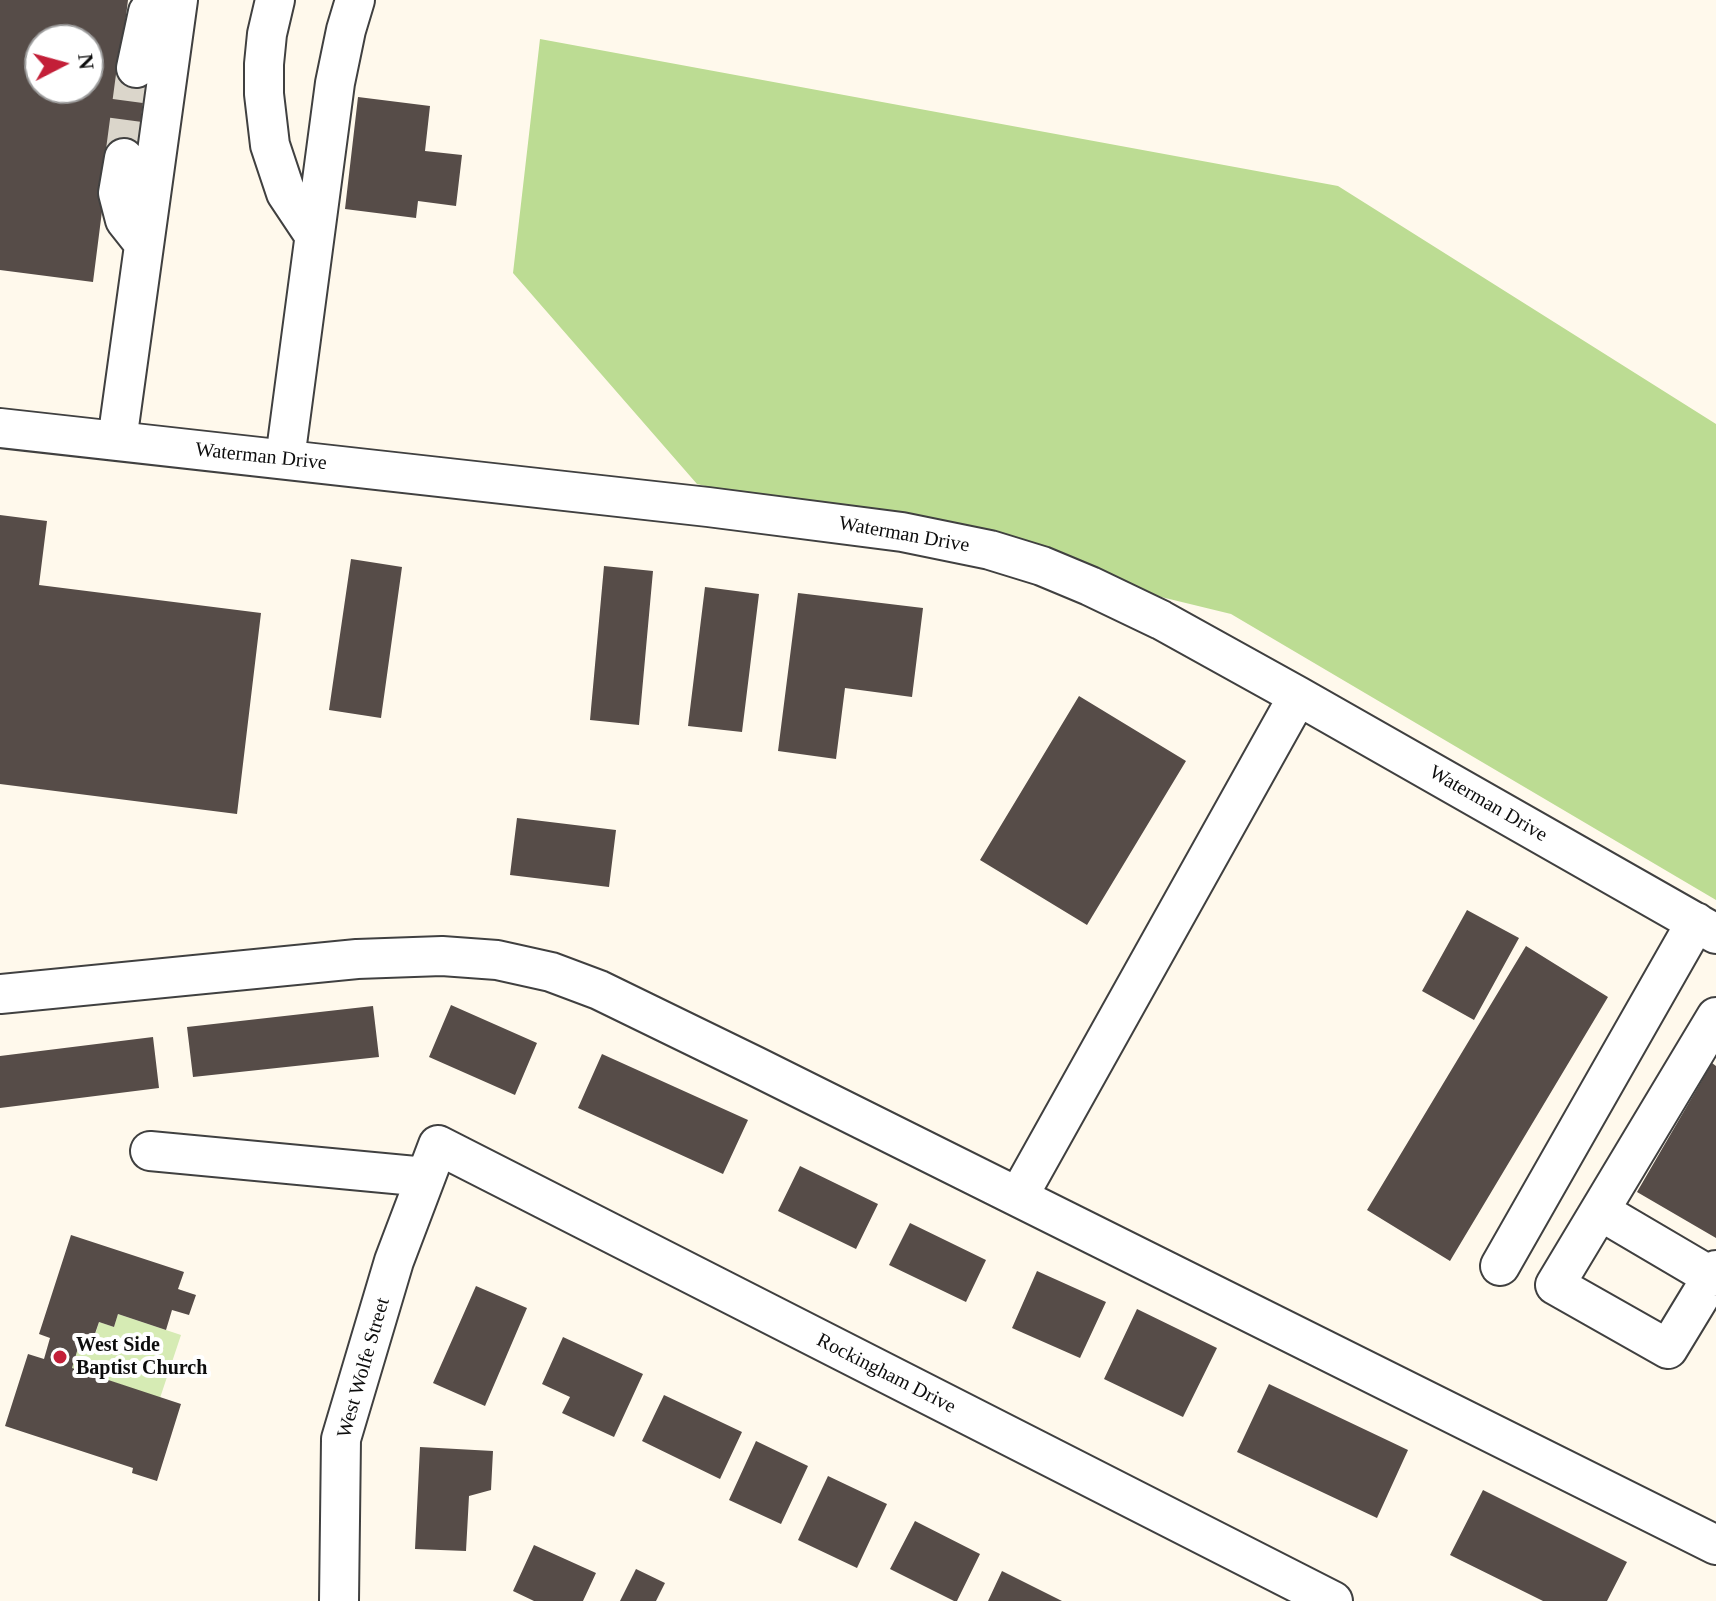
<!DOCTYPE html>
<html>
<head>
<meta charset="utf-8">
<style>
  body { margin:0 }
  #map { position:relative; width:1716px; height:1601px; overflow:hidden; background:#fff9ec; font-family:Georgia,serif }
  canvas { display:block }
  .north { position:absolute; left:24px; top:24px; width:80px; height:80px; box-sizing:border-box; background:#fff; border:2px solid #9e9e9e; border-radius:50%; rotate:84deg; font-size:22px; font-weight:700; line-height:32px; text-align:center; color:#0d0d0d }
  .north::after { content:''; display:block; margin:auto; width:28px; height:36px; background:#c31f38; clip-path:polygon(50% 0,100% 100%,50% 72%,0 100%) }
</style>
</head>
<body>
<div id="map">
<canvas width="1716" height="1601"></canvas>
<div class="north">N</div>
</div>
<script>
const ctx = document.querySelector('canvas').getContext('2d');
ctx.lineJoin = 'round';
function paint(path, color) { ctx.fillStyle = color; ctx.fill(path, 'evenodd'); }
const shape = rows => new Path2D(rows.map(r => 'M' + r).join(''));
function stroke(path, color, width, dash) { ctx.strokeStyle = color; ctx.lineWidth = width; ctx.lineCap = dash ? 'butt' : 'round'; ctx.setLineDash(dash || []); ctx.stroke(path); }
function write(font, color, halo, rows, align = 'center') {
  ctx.font = font + ' Georgia,serif'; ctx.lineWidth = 8; ctx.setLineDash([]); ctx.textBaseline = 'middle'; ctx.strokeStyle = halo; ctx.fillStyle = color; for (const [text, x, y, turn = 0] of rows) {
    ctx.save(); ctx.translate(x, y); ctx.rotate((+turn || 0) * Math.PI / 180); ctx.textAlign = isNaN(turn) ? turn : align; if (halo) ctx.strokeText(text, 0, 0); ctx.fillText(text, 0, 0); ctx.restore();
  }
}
paint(shape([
  [118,1314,181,1335,160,1398,72,1368,78,1348,90,1351,99,1322,114,1327]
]), '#d6ebb4');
paint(shape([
  [540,39,1338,186,1716,424,1716,900,1231,614,697,484,513,273]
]), '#bcdc93');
paint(shape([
  [0,0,128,0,120,65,147,69,136,159,109,156,93,282,0,270],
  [40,40,88,40,88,88,40,88],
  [358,97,430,106,425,151,462,155,456,206,418,201,416,218,345,209],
  [0,515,47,521,39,585,261,613,237,814,0,784],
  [351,559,402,567,381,718,329,710],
  [604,566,653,571,639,725,590,720],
  [705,587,759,594,742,732,688,726],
  [798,593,923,608,912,697,845,688,836,759,778,751],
  [1079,696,1186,761,1087,925,980,860],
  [517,818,616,830,609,887,510,875],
  [1467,910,1519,938,1474,1020,1422,991],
  [1526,946,1608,997,1450,1261,1367,1210],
  [451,1005,537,1043,515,1095,429,1057],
  [373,1006,379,1057,193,1077,187,1027],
  [153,1037,159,1088,0,1108,0,1056],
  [602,1054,748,1120,723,1174,578,1108],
  [1712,1063,1716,1066,1716,1238,1637,1192],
  [800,1166,878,1204,856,1249,778,1211],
  [910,1223,986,1260,966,1302,889,1265],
  [71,1235,184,1272,178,1289,196,1295,189,1315,172,1310,166,1330,118,1314,114,1327,99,1322,89,1351,78,1348,72,1368,181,1404,157,1481,132,1473,133,1468,5,1426,28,1354,44,1359,50,1338,39,1334],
  [1037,1271,1106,1302,1080,1358,1012,1328],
  [476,1286,527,1308,485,1406,433,1383],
  [1137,1309,1217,1348,1183,1417,1104,1379],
  [563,1337,643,1374,614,1437,562,1413,570,1397,542,1384],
  [1269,1384,1408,1450,1377,1518,1237,1452],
  [664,1395,742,1432,720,1479,642,1441],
  [756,1441,808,1466,781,1524,729,1500],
  [420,1447,493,1451,491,1490,469,1496,466,1551,415,1549],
  [828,1476,887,1504,857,1568,798,1540],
  [1483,1490,1627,1562,1607,1601,1543,1601,1450,1555],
  [915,1521,980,1554,957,1601,954,1601,890,1569],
  [534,1545,596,1573,583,1601,534,1601,513,1591],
  [636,1569,665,1583,656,1601,620,1601],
  [1002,1571,1062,1601,988,1601]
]), '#564c48');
stroke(shape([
  [124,158,136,68]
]), '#dbd6cb', 38, [38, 19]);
const minor = shape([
  [275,0,267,34,264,64,264,94,270,145,286,193,314,235],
  [136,68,148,12,161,0],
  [124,158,118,193,125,220,144,244],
  [0,428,708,507,902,532,990,550,1042,566,1090,586,1161,620,1298,696,1716,934],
  [117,441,178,0],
  [285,459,335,83,346,30,355,0],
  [0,994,357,959,442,956,497,960,551,972,599,990,755,1066,1716,1545],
  [1716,1017,1555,1285,1668,1349,1716,1270],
  [150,1151,426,1177],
  [1018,1197,1298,696],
  [1600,1211,1712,1277],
  [1500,1266,1696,922],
  [339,1601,341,1439,394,1261,438,1145,1333,1601]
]);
stroke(minor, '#404040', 42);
stroke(minor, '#fff', 38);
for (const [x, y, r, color] of [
  [60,1357,8,"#c31f38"]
]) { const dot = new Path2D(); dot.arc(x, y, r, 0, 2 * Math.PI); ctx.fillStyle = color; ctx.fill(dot); stroke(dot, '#fff', 3); }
write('20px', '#0d0d0d', '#fff', [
  ["Waterman Drive",261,457,6],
  ["Waterman Drive",904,535,10],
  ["Waterman Drive",1488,804,30],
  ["West Wolfe Street",364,1368,-74],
  ["Rockingham Drive",886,1374,27]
]);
write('bold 20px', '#0d0d0d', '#fff', [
  ["West Side",76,1346],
  ["Baptist Church",76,1369]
], 'left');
</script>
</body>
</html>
